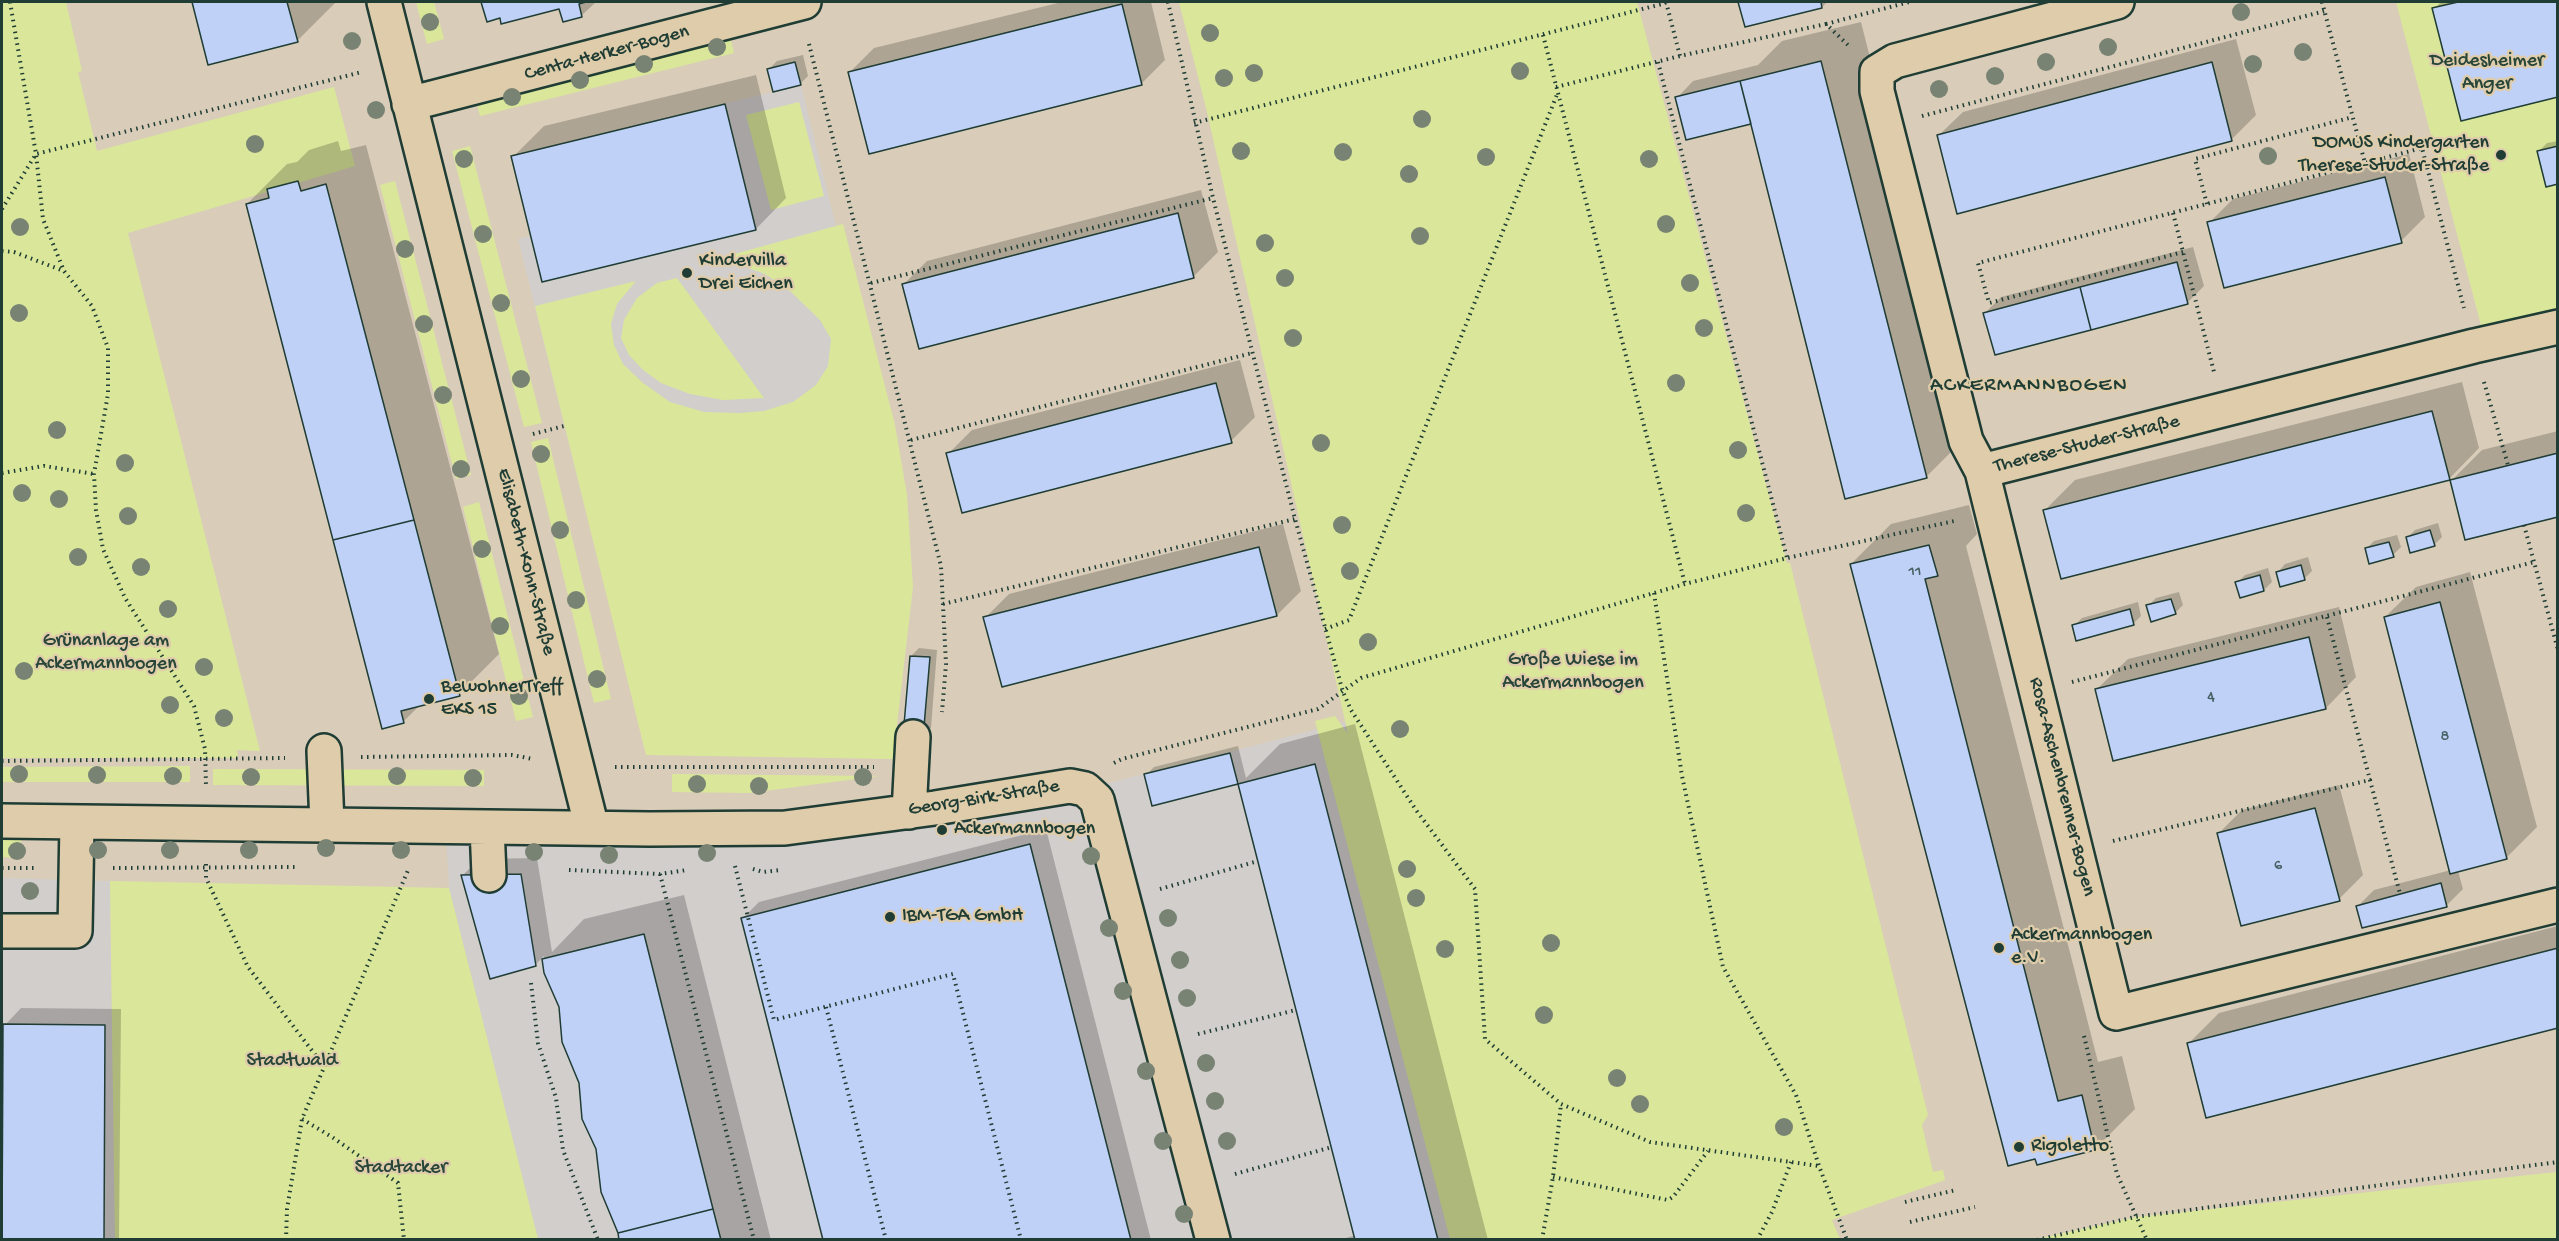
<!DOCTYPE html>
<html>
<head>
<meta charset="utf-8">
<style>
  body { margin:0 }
  #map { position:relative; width:2559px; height:1241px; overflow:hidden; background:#d9cdb9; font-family:"Gochi Hand",sans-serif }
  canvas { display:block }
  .frame { position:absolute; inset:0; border:3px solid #1f3d34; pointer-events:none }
</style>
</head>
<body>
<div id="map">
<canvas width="2559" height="1241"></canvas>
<div class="frame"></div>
</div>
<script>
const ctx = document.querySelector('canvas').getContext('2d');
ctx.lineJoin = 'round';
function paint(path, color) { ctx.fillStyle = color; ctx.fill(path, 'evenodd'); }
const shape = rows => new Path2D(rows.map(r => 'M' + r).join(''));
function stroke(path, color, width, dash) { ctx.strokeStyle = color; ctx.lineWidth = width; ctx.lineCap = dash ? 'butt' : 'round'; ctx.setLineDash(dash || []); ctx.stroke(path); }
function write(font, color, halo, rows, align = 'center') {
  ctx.font = font + ' "Gochi Hand",sans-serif'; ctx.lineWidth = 4.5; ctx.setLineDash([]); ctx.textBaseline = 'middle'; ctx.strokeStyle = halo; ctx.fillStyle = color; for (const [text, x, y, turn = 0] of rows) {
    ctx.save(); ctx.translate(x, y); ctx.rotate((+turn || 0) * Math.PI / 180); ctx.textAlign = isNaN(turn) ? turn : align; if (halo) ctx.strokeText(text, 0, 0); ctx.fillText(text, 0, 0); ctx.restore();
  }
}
paint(shape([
  [801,85,885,426,583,500,518,239,531,236,511,156],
  [1345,722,1472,1239,538,1239,449,888,446,833,790,838,1105,784],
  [2,878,110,881,115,1239,2,1240]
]), '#d2cecc');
paint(shape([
  [2,2,66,2,82,71,78,72,97,151,334,87,355,166,128,233,260,751,237,750,238,758,2,758],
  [416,2,434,2,444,39,427,44],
  [1179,2,1637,2,1787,563,1790,563,1928,1115,1922,1125,1933,1172,1943,1170,1945,1180,1832,1220,1840,1239,1450,1239,1315,721,1335,716,1348,734,1207,112],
  [2396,2,2557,2,2557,310,2482,329],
  [730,37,734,53,480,116,476,101],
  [799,102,824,196,771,210,746,115],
  [470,146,542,423,524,427,452,151],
  [395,181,471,475,456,479,380,185],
  [843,224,895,425,907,495,913,587,893,759,646,755,535,306,636,281,617,304,611,324,614,345,623,364,643,383,670,402,704,412,739,413,764,411,793,402,816,385,828,366,831,339,820,320,790,291,765,274,720,258],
  [677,278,764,398,723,400,690,394,661,383,643,370,629,355,621,338,624,320,637,298,657,283],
  [548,438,611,699,594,703,531,442],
  [479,502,533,717,516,721,463,507],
  [190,766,190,782,2,782,2,767],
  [213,769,484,770,484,786,213,785],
  [672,774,878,776,750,793,672,792],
  [2,840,21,840,20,858,2,857],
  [110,881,449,888,538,1239,115,1239],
  [2557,1172,2557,1239,2037,1239,2136,1217]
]), '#dae79a');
paint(shape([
  [193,2,336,2,297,41,209,63],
  [484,2,596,2,581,16,560,7,500,16,483,3],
  [1062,2,1151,2,1165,60,1141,84,850,72,874,48],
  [1740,2,1827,2,1822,7,1746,26],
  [2441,2,2558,2,2558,95,2434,9],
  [1861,22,1966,437,1926,477,1752,122,1677,98,1693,81,1758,65,1782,41],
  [2236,39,2256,115,2232,139,1939,135,1963,112],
  [803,55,808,76,800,84,769,69,777,61],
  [756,75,786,198,756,229,513,157,544,126],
  [338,141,341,151,366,145,499,654,459,694,420,705,403,722,247,204,287,164,297,162,309,150],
  [2558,141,2558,183,2539,151,2547,143],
  [2409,154,2425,217,2401,241,2209,223,2233,199],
  [1201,190,1218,252,1194,276,920,347,903,285,927,261],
  [2193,247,2204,286,2187,303,1985,313,2001,297],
  [1240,360,1255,417,1231,441,948,454,972,430],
  [2462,382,2479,448,2449,479,2045,510,2075,480],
  [2558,431,2558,515,2451,481,2482,450],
  [1969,505,1977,534,1966,546,2098,1062,2122,1056,2135,1109,2095,1149,2038,1163,1851,564,1891,524],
  [2438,523,2442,537,2434,545,2407,538,2415,530],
  [1283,524,1301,591,1277,615,1003,685,985,618,1009,594],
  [2397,535,2401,547,2393,555,2366,549,2374,541],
  [2308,557,2312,571,2304,579,2278,572,2285,564],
  [2268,568,2272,582,2264,590,2237,583,2245,575],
  [2470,572,2537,827,2506,858,2458,871,2463,889,2446,906,2358,906,2374,890,2451,870,2385,617,2416,587],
  [2179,592,2183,605,2175,613,2148,606,2156,598],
  [2138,602,2141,616,2133,624,2074,626,2082,618],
  [2339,607,2356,677,2326,708,2097,689,2128,659],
  [919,648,937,650,931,728,923,736,911,656],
  [1355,724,1488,1240,1339,1240,1356,1235,1239,782,1153,804,1146,775,1154,767,1238,746,1246,778,1280,744],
  [2339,785,2363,875,2339,899,2218,834,2242,810],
  [1046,829,1151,1240,825,1240,742,919,759,902],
  [537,858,552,952,584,919,684,895,771,1240,620,1240,560,1006,546,973,544,956,535,965,463,875,479,859],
  [2558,926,2558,1026,2188,1044,2219,1013],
  [21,1008,121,1009,119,1240,2,1240,4,1123,2,1123,2,1030,5,1030,5,1025]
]), '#0003');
const building = shape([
  [192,2,287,2,298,42,208,65,192,2],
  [481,2,586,2,579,4,582,17,563,22,559,9,501,24,500,18,487,22,481,2],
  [1738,2,1821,2,1822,8,1745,27,1738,2],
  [2458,2,2558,2,2558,97,2461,121,2432,8,2458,2],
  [1122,4,1142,85,869,154,848,72,1122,4],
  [1821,61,1927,478,1845,499,1740,81,1821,61],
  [795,62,801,85,773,92,767,69,795,62],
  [2212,62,2232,141,1957,214,1937,135,2212,62],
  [1740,81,1751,124,1686,140,1675,97,1740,81],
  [725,104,756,230,542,282,511,156,725,104],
  [2558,146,2558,184,2546,187,2537,151,2558,146],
  [2385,177,2402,243,2224,288,2207,222,2385,177],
  [298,181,301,191,326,184,414,520,333,540,246,204,269,198,267,189,298,181],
  [1178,213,1194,278,919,349,902,284,1178,213],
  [2177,262,2188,304,2091,330,2080,287,2177,262],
  [2080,287,2091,330,1995,355,1983,313,2080,287],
  [1216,383,1232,443,962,513,946,453,1216,383],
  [2432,411,2450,480,2061,579,2043,510,2432,411],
  [2558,453,2558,517,2465,540,2450,480,2558,453],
  [414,520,460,696,401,711,404,723,382,729,333,540,414,520],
  [2430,530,2435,546,2410,553,2406,537,2430,530],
  [2389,542,2394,557,2369,564,2365,548,2389,542],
  [1929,545,1938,576,1925,579,2058,1101,2082,1095,2095,1150,2037,1165,2035,1159,2008,1166,1850,564,1929,545],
  [1259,547,1277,616,1002,687,983,617,1259,547],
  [2301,565,2305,580,2280,587,2276,572,2301,565],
  [2260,575,2264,591,2240,598,2235,582,2260,575],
  [2171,599,2176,614,2151,622,2146,605,2171,599],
  [2440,602,2507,859,2450,874,2384,617,2440,602],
  [2130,609,2134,625,2076,641,2072,625,2130,609],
  [2309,637,2326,709,2113,761,2095,689,2309,637],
  [910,656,930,657,923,738,903,736,910,656],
  [1230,753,1238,784,1152,806,1144,774,1230,753],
  [1315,764,1438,1240,1355,1240,1238,784,1315,764],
  [2315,808,2340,901,2241,926,2217,833,2315,808],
  [1030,844,1131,1240,823,1240,741,918,1030,844],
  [521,874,536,966,490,979,461,875,521,874],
  [2441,883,2447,907,2362,928,2356,906,2441,883],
  [644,934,713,1209,618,1233,601,1192,596,1149,582,1119,579,1083,562,1042,559,1007,544,973,542,959,644,934],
  [2558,948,2558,1028,2206,1118,2187,1043,2558,948],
  [3,1024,105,1025,104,1240,2,1240,3,1024],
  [713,1209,721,1240,619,1240,618,1233,713,1209]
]);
paint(building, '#c0d1f7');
stroke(building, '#1f3d34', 1.5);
const minor = shape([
  [384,2,592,828],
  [2117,2,1895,61,1877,72,1877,91,1966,441,1982,471,2474,346,2558,327],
  [409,104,804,2],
  [1982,471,2116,1013,2558,905],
  [324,751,327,824],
  [909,812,913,737],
  [2,821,650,829,785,828,935,808,1070,786,1085,789,1097,800,1213,1240],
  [487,827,489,875],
  [2,931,75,931,77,823]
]);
stroke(minor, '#1f3d34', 38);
stroke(shape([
  [10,2,36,154,43,219,64,271,92,306,108,348,108,394,94,474,96,510,103,549,125,598,194,706,205,749,206,785],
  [1168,2,1213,198,1295,519,1343,692,1351,710,1416,810,1475,889,1485,1039,1561,1104,1650,1142,1819,1166],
  [1666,2,1680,56],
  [2322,2,2365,163,2422,148,2464,308],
  [1826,24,1909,2],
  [1543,35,1685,584],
  [809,44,941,566,946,664,942,712],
  [1658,62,1787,558],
  [1556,87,1680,56,1826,24,1850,47],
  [1922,116,2325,11],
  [1194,123,1666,3],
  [2207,204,2195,159,2353,117],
  [2,209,36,154,362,72],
  [2173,213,2214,372],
  [2,251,14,252,64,271],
  [2183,252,1989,303,1978,263,2365,163],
  [871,283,1213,198],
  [2484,382,2508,465],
  [533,434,564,426],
  [911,440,1252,353],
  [2,473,44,466,94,474],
  [2524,525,2558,650],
  [1654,593,1682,776,1723,967,1796,1095,1819,1166,1847,1240],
  [943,604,1295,519],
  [2327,617,2370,780],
  [1325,629,1349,620,1558,92],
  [2072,682,2534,562],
  [361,757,512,755,533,759],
  [2,761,285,758],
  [1114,763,1122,759,1318,709,1361,678,1685,584,1787,558,1954,521],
  [615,767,874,767],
  [2113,841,2370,780,2400,894],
  [206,864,206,878,248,967,323,1065],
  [735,866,774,1020,953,974,1021,1240],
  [2,868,37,868],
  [113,868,295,867],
  [753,869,763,872,781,870],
  [569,870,660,874,687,870],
  [660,874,754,1240],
  [1160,889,1258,861],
  [531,983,538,1043,556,1098,563,1150,598,1240],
  [826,1007,886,1240],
  [1198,1034,1296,1010],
  [2084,1036,2117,1174,2147,1240],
  [302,1119,332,1137,398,1183,404,1240],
  [1235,1174,1332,1147],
  [1553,1177,1668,1200,1673,1197,1708,1151],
  [1905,1202,1956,1190],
  [1910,1222,1975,1207],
  [286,1240,287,1209,302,1119,409,868],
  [1542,1240,1553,1177,1561,1104],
  [1757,1240,1772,1212,1791,1162],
  [2037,1240,2135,1217,2558,1162]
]), '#1f3d34', 4, [1.5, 4.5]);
stroke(minor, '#dfccaa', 33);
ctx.fillStyle = '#788373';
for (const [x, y] of [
  [2241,12],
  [430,22],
  [1210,33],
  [352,41],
  [717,47],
  [2108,47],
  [2303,52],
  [2046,62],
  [644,64],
  [2253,64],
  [1520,71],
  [1254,73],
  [1995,76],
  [1224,78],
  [580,80],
  [1939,89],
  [512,97],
  [376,110],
  [1422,119],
  [255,144],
  [1241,151],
  [1343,152],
  [2268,156],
  [1486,157],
  [464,159],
  [1649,159],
  [1409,174],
  [1666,224],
  [20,227],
  [483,234],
  [1420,236],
  [1265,243],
  [405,249],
  [1285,278],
  [1690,283],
  [501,303],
  [19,313],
  [424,324],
  [1704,328],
  [1293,338],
  [521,379],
  [1676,383],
  [443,395],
  [57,430],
  [1321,443],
  [1738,450],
  [541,454],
  [125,463],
  [461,469],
  [22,493],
  [59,499],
  [1746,513],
  [128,516],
  [1342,525],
  [560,530],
  [482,549],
  [78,557],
  [141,567],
  [1350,571],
  [576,600],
  [168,609],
  [500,626],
  [1368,642],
  [204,667],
  [24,671],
  [597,679],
  [519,696],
  [170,705],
  [224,718],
  [1400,729],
  [19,774],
  [97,775],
  [173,776],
  [397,776],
  [251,777],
  [863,777],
  [473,778],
  [697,784],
  [759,786],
  [326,848],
  [98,850],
  [170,850],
  [249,850],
  [401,850],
  [17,851],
  [534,852],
  [707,853],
  [609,855],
  [1091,856],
  [1407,869],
  [30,891],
  [1416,898],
  [1168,918],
  [1109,928],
  [1551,943],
  [1445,949],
  [1180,960],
  [1123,991],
  [1187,998],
  [1544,1015],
  [1206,1063],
  [1146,1071],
  [1617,1078],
  [1215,1101],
  [1640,1104],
  [1784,1127],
  [1163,1141],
  [1227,1141],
  [1184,1214]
]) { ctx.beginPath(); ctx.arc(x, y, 9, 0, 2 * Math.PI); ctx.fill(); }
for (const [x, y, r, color] of [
  [2501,155,6,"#1f3d34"],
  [687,273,6,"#1f3d34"],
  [429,699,6,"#1f3d34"],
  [942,830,6,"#1f3d34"],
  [890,917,6,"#1f3d34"],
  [1999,948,6,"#1f3d34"],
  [2019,1147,6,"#1f3d34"]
]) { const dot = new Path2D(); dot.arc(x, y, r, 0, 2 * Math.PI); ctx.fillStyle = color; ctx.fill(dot); stroke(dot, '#dfccaa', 2); }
write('16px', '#476265', null, [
  ["11",1915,573],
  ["4",2211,699],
  ["8",2445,738],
  ["6",2278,867]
]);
write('20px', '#1f3d34', '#dfccaa', [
  ["Centa-Herker-Bogen",607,54,-15],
  ["Therese-Studer-Straße",2087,445,-14],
  ["Elisabeth-Kohn-Straße",525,562,76],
  ["Rosa-Aschenbrenner-Bogen",2061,787,76],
  ["Georg-Birk-Straße",984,799,-9]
]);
write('20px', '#284639', '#dfccaa', [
  ["Deidesheimer",2487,62],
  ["Anger",2487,85],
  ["Grünanlage am",106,642],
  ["Ackermannbogen",106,665],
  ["Große Wiese im",1573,661],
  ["Ackermannbogen",1573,684],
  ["Stadtwald",292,1062],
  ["Stadtacker",401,1169]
]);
write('20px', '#1f3d34', '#dfccaa', [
  ["DOMUS Kindergarten",2489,144,"right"],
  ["Therese-Studer-Straße",2489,167,"right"],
  ["Kindervilla",699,262],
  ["Drei Eichen",699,285],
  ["BewohnerTreff",441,688],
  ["EKS 15",441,711],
  ["Ackermannbogen",954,830],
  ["IBM-TGA GmbH",902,917],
  ["Ackermannbogen",2011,936],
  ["e.V.",2011,959],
  ["Rigoletto",2031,1147]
], 'left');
ctx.letterSpacing = '1.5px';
write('21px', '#1f3d34', '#dfccaa', [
  ["ACKERMANNBOGEN",2029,387]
]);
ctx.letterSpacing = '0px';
</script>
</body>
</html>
